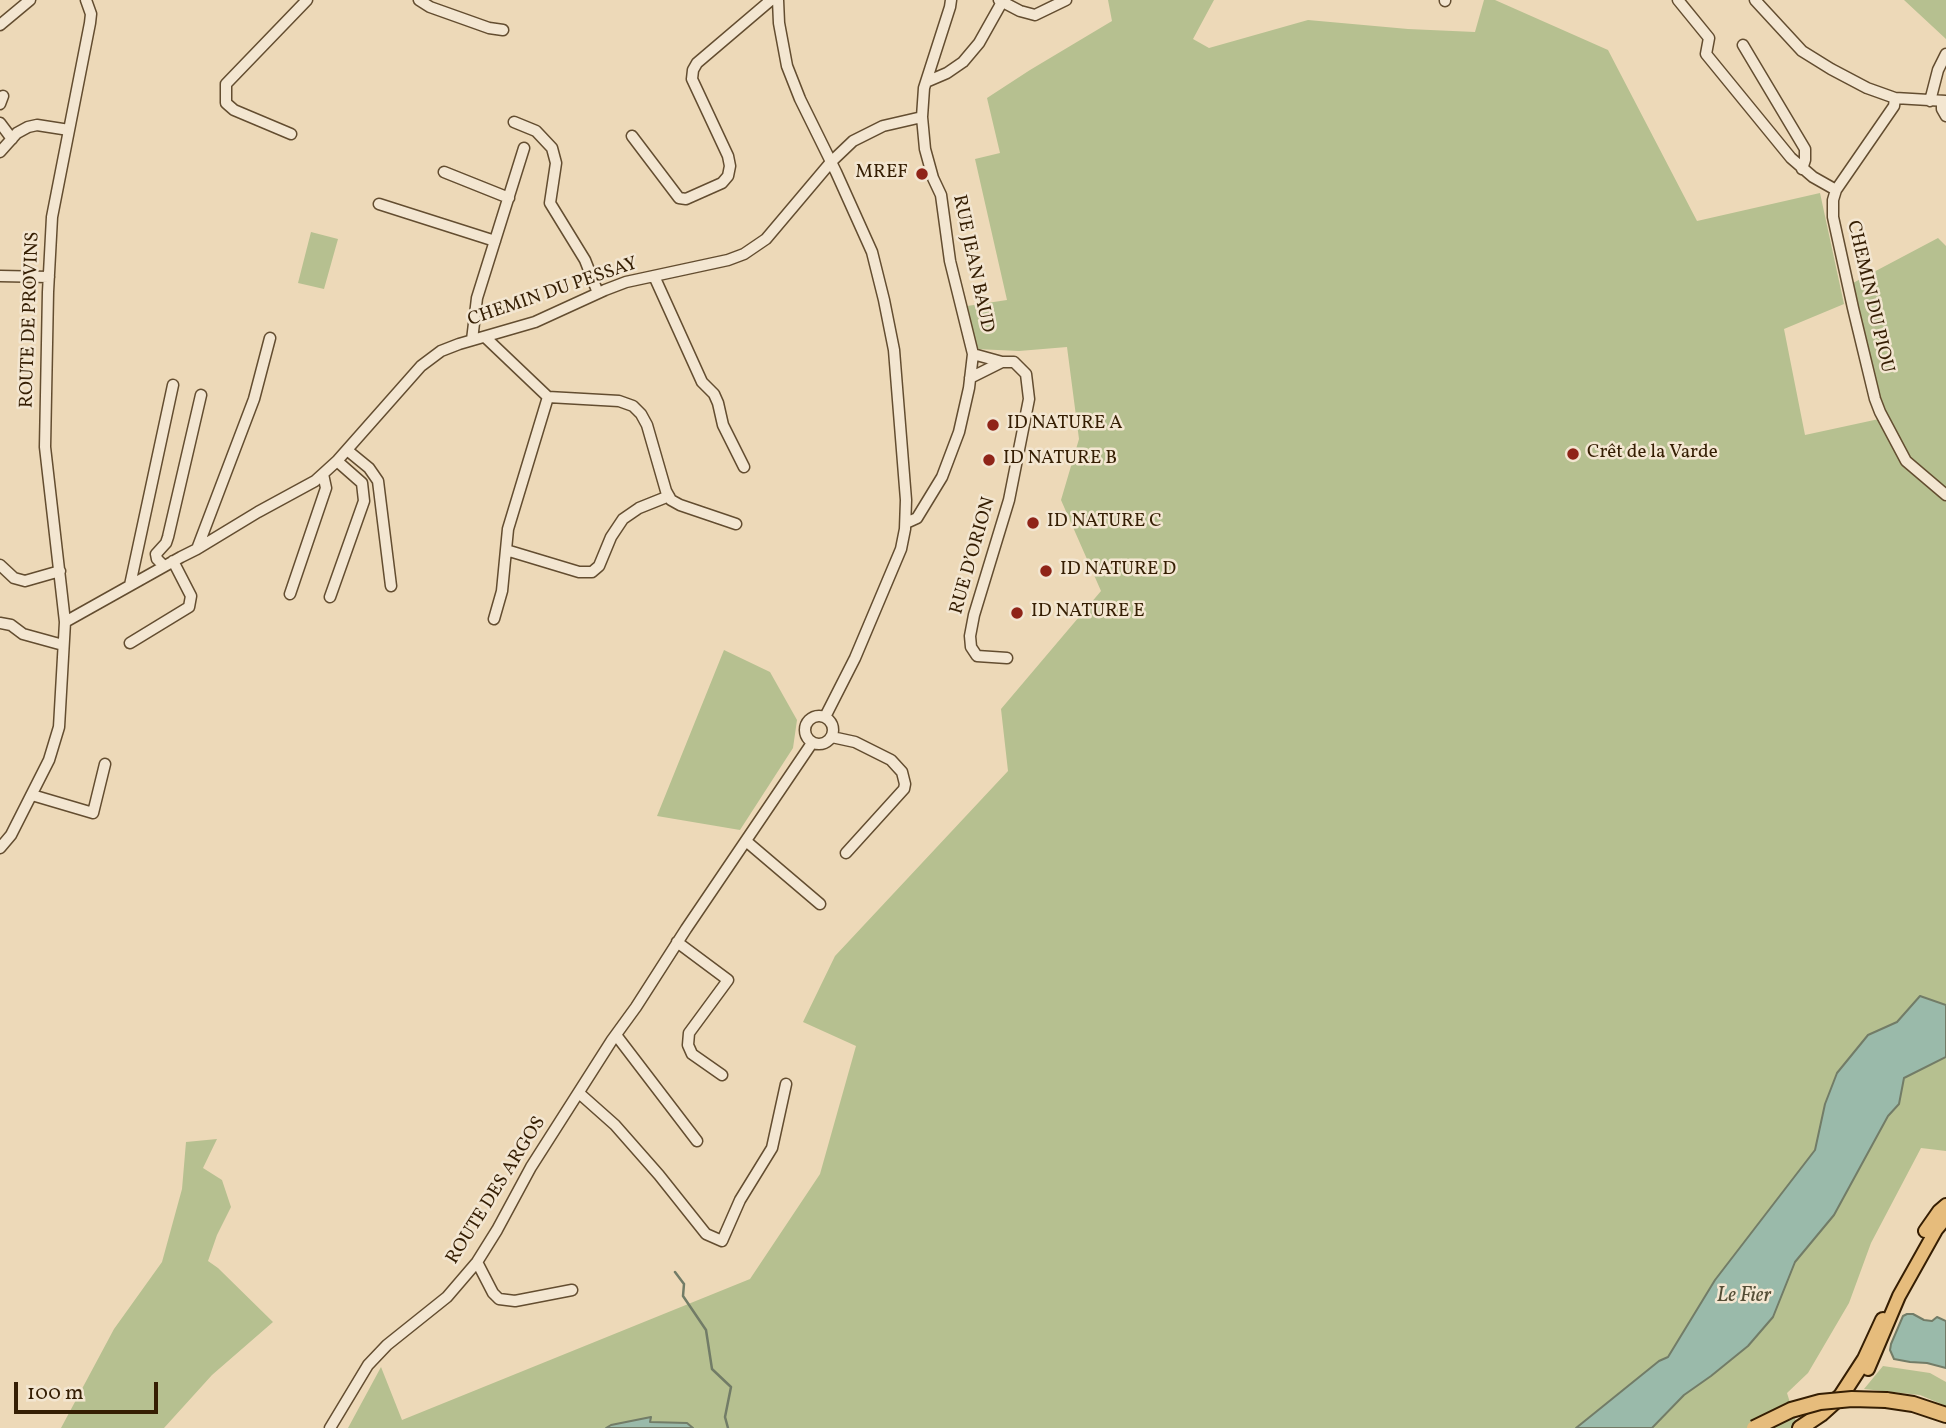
<!DOCTYPE html>
<html>
<head>
<meta charset="utf-8">
<style>
  body { margin:0 }
  #map { position:relative; width:1946px; height:1428px; overflow:hidden; background:#edd9b8; font-family:Vollkorn,serif }
  canvas { display:block }
  .scale { position:absolute; left:14px; top:1382px; width:144px; height:32px; box-sizing:border-box; border:4px solid #351e03; border-top:0; padding-left:9px; font-size:21px; line-height:24px; white-space:nowrap; color:#351e03; -webkit-text-stroke:5px #f3e6d1; paint-order:stroke }
</style>
</head>
<body>
<div id="map">
<canvas width="1946" height="1428"></canvas>
<div class="scale">100 m</div>
</div>
<script>
const ctx = document.querySelector('canvas').getContext('2d');
ctx.lineJoin = 'round';
function paint(path, color) { ctx.fillStyle = color; ctx.fill(path, 'evenodd'); }
const shape = rows => new Path2D(rows.map(r => 'M' + r).join(''));
function stroke(path, color, width, dash) { ctx.strokeStyle = color; ctx.lineWidth = width; ctx.lineCap = dash ? 'butt' : 'round'; ctx.setLineDash(dash || []); ctx.stroke(path); }
function write(font, color, halo, rows, align = 'center') {
  ctx.font = font + ' Vollkorn,serif'; ctx.lineWidth = 5; ctx.setLineDash([]); ctx.textBaseline = 'middle'; ctx.strokeStyle = halo; ctx.fillStyle = color; for (const [text, x, y, turn = 0] of rows) {
    ctx.save(); ctx.translate(x, y); ctx.rotate((+turn || 0) * Math.PI / 180); ctx.textAlign = isNaN(turn) ? turn : align; if (halo) ctx.strokeText(text, 0, 0); ctx.fillText(text, 0, 0); ctx.restore();
  }
}
paint(shape([
  [1108,0,1214,0,1193,39,1209,48,1308,20,1408,29,1475,32,1484,0,1495,0,1608,50,1697,221,1820,193,1844,304,1784,329,1805,435,1879,419,1853,283,1938,238,1946,246,1946,1151,1921,1148,1871,1243,1849,1303,1808,1373,1787,1393,1798,1428,348,1428,381,1367,402,1420,750,1279,820,1174,856,1046,803,1022,835,956,1008,771,1001,709,1101,591,1061,500,1079,439,1067,347,1019,351,976,349,967,306,1007,300,975,159,1000,153,987,98,1030,70,1112,21],
  [1904,0,1946,0,1946,39],
  [311,232,338,239,324,289,298,283],
  [724,650,770,672,797,720,793,748,740,830,657,816],
  [217,1139,203,1168,222,1180,231,1207,217,1235,208,1261,218,1268,273,1322,212,1375,164,1428,61,1428,114,1329,162,1262,182,1189,186,1142],
  [1883,1366,1930,1373,1946,1382,1946,1406,1920,1395,1864,1389]
]), '#b6c090');
const water = shape([
  [1920,996,1946,1005,1946,1057,1904,1078,1899,1104,1888,1116,1834,1215,1795,1262,1773,1317,1748,1346,1711,1376,1684,1395,1652,1428,1576,1428,1659,1361,1668,1357,1715,1280,1815,1150,1825,1104,1837,1073,1868,1035,1897,1022,1920,996],
  [1907,1314,1913,1314,1924,1320,1932,1321,1937,1317,1946,1321,1946,1368,1927,1363,1910,1362,1894,1359,1890,1350,1891,1344,1903,1316,1907,1314],
  [651,1417,650,1422,687,1423,693,1428,606,1428,611,1425,651,1417]
]);
paint(water, '#9abaaa');
stroke(water, '#727c67', 2);
stroke(shape([
  [675,1272,684,1284,683,1296,706,1330,712,1369,731,1387,725,1417,728,1428]
]), '#727c67', 2.5);
const minor = shape([
  [419,0,430,7,489,28,503,30],
  [778,0,779,23,787,66,800,99,836,172,872,252,884,300,894,350,906,500,905,529,901,549,855,658,825,717],
  [999,0,1020,11,1035,15,1066,0],
  [1678,0,1709,38,1706,54,1791,158,1813,177,1836,190],
  [1755,0,1802,51,1831,69,1867,88,1895,98,1946,101],
  [1445,1,1445,0],
  [0,25,30,0],
  [1743,45,1805,149,1805,160,1802,169],
  [926,82,947,73,963,62,979,43,1002,2],
  [1895,98,1894,106,1836,190,1833,200,1833,217,1853,308,1875,399,1880,412,1906,461,1946,495],
  [1930,101,1938,70,1946,54],
  [1942,101,1942,109,1946,116],
  [0,104,3,96],
  [514,122,536,131,552,148,556,163,550,203,585,260,598,293],
  [0,123,12,139],
  [291,134,234,110,226,103,226,84,307,0],
  [632,136,679,198,686,199,722,183,728,176,730,166,728,156,692,79,693,70,697,63,771,0],
  [0,152,17,133,28,127,37,125,69,130],
  [444,172,509,198],
  [379,204,495,241],
  [0,276,49,277],
  [654,276,702,382,714,394,718,403,723,425,744,467],
  [485,337,548,397,619,401,633,406,641,414,647,425,666,491,671,500,680,505,736,524],
  [472,340,477,298,524,148],
  [973,354,1002,362],
  [970,378,1002,362,1014,362,1026,374,1029,399,1009,500,974,615,970,636,971,647,977,656,1007,658],
  [347,450,369,468,378,481,391,586],
  [906,523,917,518,942,477,959,432,969,388,973,354,950,261,941,195,933,178,925,149,922,117,924,88,950,7,951,0],
  [197,549,254,399,270,338],
  [506,550,579,572,592,572,599,566,611,537,623,519,639,508,669,496],
  [0,565,14,578,25,581,60,571],
  [164,566,157,559,156,554,166,543,168,537,201,395],
  [130,585,173,385],
  [290,594,326,488,323,474],
  [330,597,364,501,362,483,337,461],
  [494,619,502,591,508,529,548,397],
  [65,622,181,557,197,549,258,512,315,481,337,461,421,366,441,351,459,344,535,322,605,290,626,282,728,260,744,254,766,239,831,162,853,141,883,126,922,117],
  [0,623,11,625,23,634,63,645],
  [130,643,189,607,191,596,173,561],
  '805 730a14 14 0 1 1 28 0a14 14 0 1 1-28 0Z',
  [832,737,855,742,891,760,902,772,905,784,904,789,846,853],
  [32,795,93,813,105,764],
  [746,841,820,904],
  [0,848,11,835,49,760,59,727,65,622,45,447,48,292,52,217,90,23,91,14,86,0],
  [677,942,728,980,689,1033,688,1045,692,1054,722,1075],
  [616,1035,697,1141],
  [579,1093,615,1125,659,1175,706,1234,722,1241,740,1200,772,1148,786,1084],
  [477,1262,493,1293,499,1299,515,1301,572,1290],
  [330,1428,368,1365,387,1345,447,1297,477,1262,497,1230,531,1167,612,1040,636,1007,686,929,812,743]
]);
const major = shape([
  [1925,1231,1939,1211,1946,1205],
  [1868,1369,1899,1296,1936,1230,1946,1218]
]);
const highway = shape([
  [1886,1400,1913,1404,1946,1415],
  [1800,1428,1821,1414,1841,1396,1865,1359,1883,1320]
]);
stroke(minor, '#634d30', 13);
stroke(major, '#351e03', 16);
stroke(highway, '#351e03', 18);
stroke(minor, '#f3e6d1', 10);
stroke(major, '#e6bc7c', 12);
stroke(highway, '#e6bc7c', 14);
const highwayBridge = shape([
  [1754,1428,1791,1410,1820,1402,1852,1399,1886,1400]
]);
stroke(highwayBridge, '#351e03', 18, []);
stroke(highwayBridge, '#e6bc7c', 14);
for (const [x, y, r, color] of [
  [922,174,7,"#8f2418"],
  [993,425,7,"#8f2418"],
  [1573,454,7,"#8f2418"],
  [989,460,7,"#8f2418"],
  [1033,523,7,"#8f2418"],
  [1046,571,7,"#8f2418"],
  [1017,613,7,"#8f2418"]
]) { const dot = new Path2D(); dot.arc(x, y, r, 0, 2 * Math.PI); ctx.fillStyle = color; ctx.fill(dot); stroke(dot, '#f3e6d1', 2.5); }
write('19px', '#351e03', '#f3e6d1', [
  ["MREF",908,174,"right"],
  ["ID NATURE A",1007,425],
  ["Crêt de la Varde",1587,454],
  ["ID NATURE B",1003,460],
  ["ID NATURE C",1047,523],
  ["ID NATURE D",1060,571],
  ["ID NATURE E",1031,613]
], 'left');
write('19px', '#351e03', '#f3e6d1', [
  ["RUE JEAN BAUD",972,264,78],
  ["CHEMIN DU PESSAY",553,293,-19],
  ["CHEMIN DU PIOU",1869,297,77],
  ["ROUTE DE PROVINS",31,320,-88],
  ["RUE D’ORION",974,556,-74],
  ["ROUTE DES ARGOS",497,1191,-58]
]);
write('italic 21px', '#534d35', '#f3e6d1', [
  ["Le Fier",1744,1297]
]);
</script>
</body>
</html>
